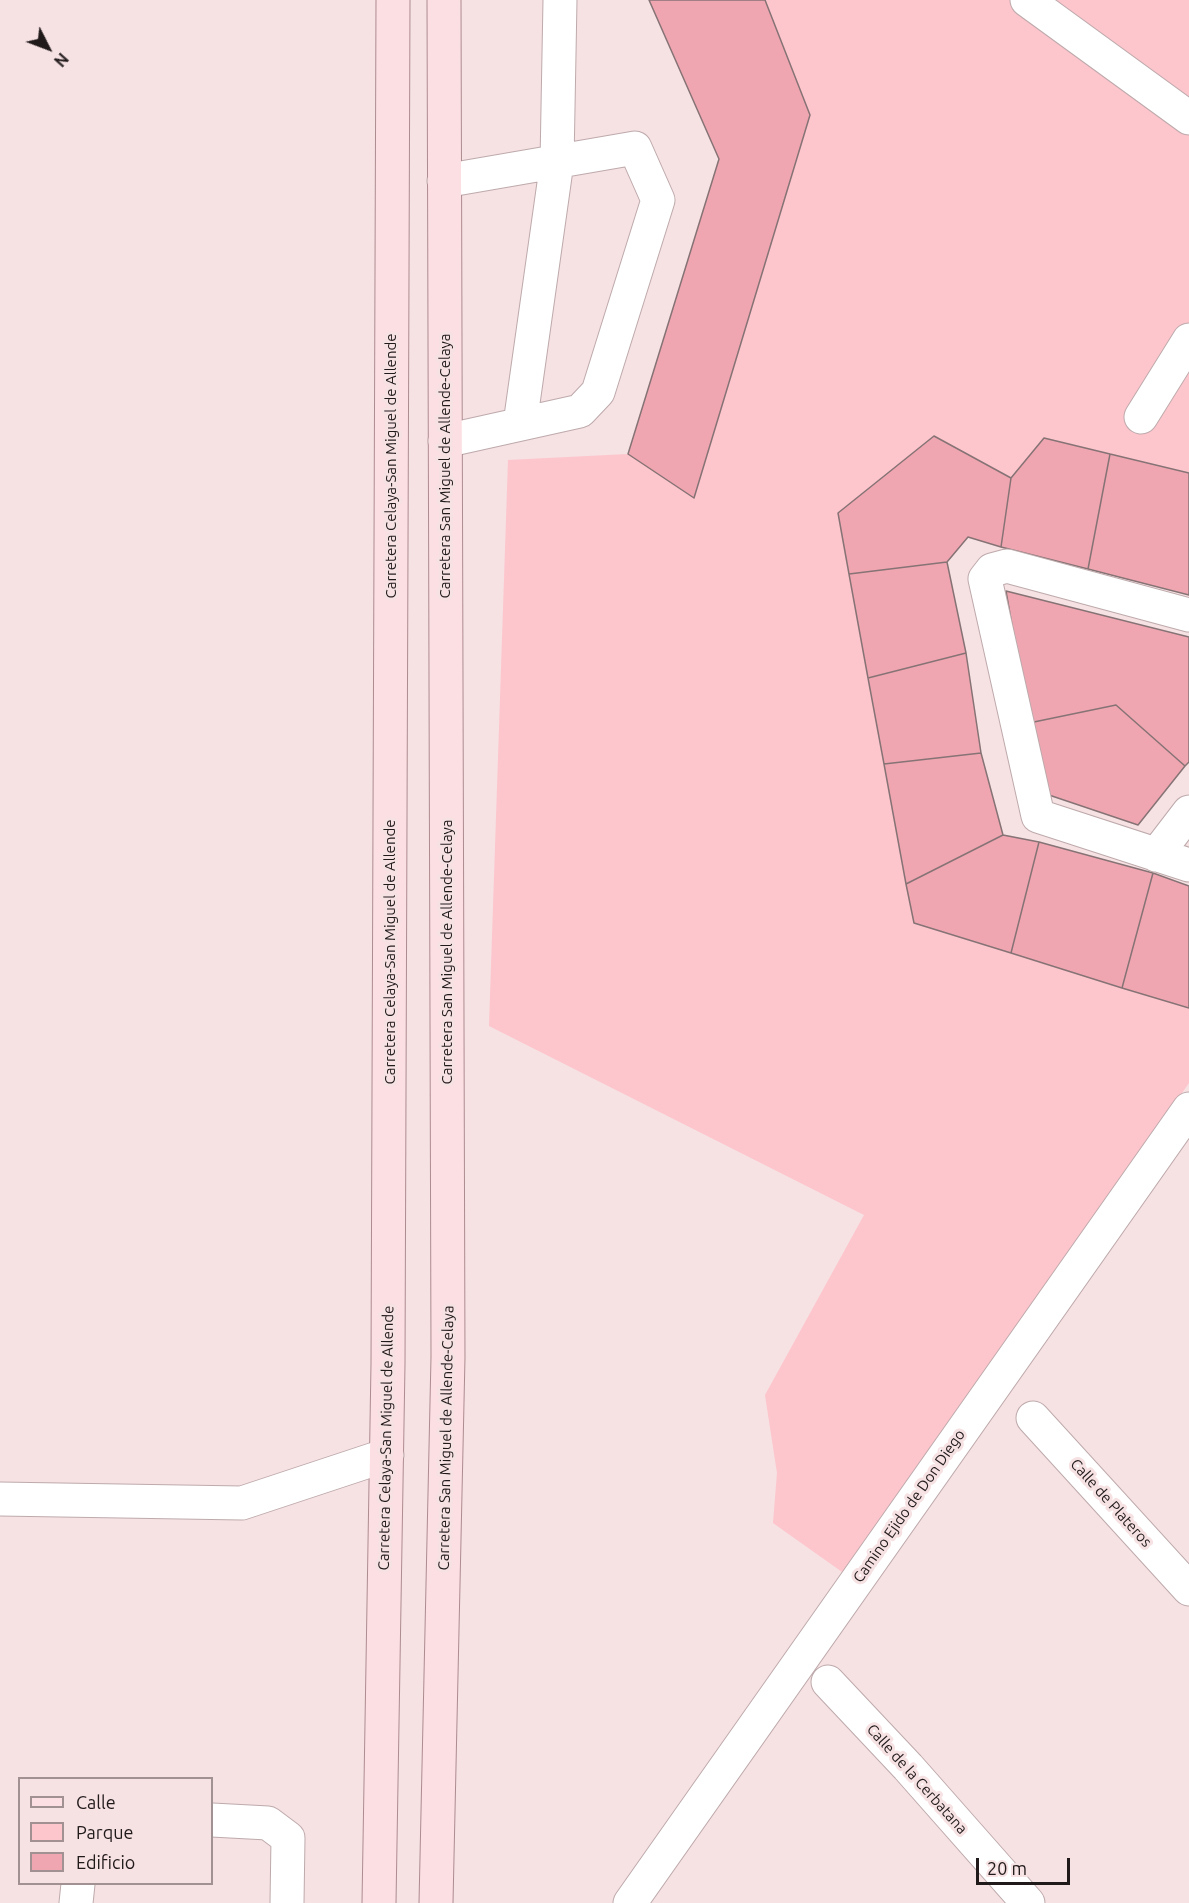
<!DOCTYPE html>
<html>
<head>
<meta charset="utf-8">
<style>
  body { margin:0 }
  #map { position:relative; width:1189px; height:1903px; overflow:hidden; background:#f6e1e3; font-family:Ubuntu,sans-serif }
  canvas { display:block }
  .legend { position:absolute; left:18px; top:1777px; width:195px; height:108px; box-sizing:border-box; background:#f6e1e3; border:2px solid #a19193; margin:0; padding:8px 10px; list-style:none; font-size:18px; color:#211a1b }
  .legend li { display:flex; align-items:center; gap:12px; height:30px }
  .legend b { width:30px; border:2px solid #a19193 }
  .north { position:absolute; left:18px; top:18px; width:60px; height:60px; -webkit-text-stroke:4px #f6e1e3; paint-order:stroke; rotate:132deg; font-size:16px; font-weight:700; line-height:24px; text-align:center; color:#211a1b }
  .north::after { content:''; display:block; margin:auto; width:21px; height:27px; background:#211a1b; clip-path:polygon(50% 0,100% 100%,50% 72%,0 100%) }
  .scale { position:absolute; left:976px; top:1858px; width:94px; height:27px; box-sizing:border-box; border:3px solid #211a1b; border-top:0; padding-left:8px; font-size:18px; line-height:21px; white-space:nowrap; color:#211a1b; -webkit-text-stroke:4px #f6e1e3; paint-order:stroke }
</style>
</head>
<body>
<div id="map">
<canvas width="1189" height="1903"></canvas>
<ul class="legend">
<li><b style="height:8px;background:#fbdfe2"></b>Calle</li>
<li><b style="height:16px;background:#fdc5cc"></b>Parque</li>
<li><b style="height:16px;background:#f0a6b1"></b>Edificio</li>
</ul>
<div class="north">N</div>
<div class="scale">20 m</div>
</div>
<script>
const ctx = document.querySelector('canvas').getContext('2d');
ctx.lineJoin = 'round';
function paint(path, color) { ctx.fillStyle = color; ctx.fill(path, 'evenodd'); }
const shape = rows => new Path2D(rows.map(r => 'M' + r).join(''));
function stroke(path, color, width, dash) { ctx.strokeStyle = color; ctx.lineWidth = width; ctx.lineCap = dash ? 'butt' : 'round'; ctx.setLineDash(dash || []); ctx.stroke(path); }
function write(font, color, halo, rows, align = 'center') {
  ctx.font = font + ' Ubuntu,sans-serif'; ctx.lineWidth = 6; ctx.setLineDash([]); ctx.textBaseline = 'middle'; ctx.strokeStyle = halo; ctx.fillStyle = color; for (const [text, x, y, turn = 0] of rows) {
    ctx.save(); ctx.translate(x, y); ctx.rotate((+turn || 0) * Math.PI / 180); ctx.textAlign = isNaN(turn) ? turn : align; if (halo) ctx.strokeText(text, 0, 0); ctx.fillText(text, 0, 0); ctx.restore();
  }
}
paint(shape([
  [765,0,1189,0,1189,473,1011,478,934,436,838,513,914,923,1189,1008,1189,1083,845,1574,773,1523,777,1473,765,1395,864,1215,489,1026,508,460,628,454,694,497,810,115]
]), '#fdc5cc');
const building = shape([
  [649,0,765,0,810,115,694,498,628,454,719,159,649,0],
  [934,436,1011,478,1001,547,968,537,947,562,849,574,838,513,934,436],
  [1044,438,1110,454,1088,569,1001,547,1011,478,1044,438],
  [1110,454,1189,473,1189,595,1088,569,1110,454],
  [947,562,966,653,868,678,849,574,947,562],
  [1006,591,1189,637,1189,762,1185,766,1116,705,1029,723,1006,591],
  [966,653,981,753,884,764,868,678,966,653],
  [1116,705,1185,766,1138,825,1043,793,1029,723,1116,705],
  [981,753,1003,835,906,884,884,764,981,753],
  [1003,835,1039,842,1011,953,914,923,906,884,1003,835],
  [1039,842,1153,873,1122,988,1011,953,1039,842],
  [1153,873,1189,886,1189,1008,1122,988,1153,873]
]);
paint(building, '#f0a6b1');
stroke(building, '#867375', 1.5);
const minor = shape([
  [1027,0,1189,118],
  [444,181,635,148,658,200,598,392,580,411,445,441],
  [1141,417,1189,340],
  [520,424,557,162,560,0],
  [1189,615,1007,566,992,570,985,579,1038,816,1189,865],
  [1156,855,1189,812],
  [1033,1418,1189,1589],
  [0,1499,242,1503,387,1455],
  [828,1682,908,1767,1028,1903],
  [212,1820,268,1823,288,1838,287,1903],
  [76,1903,78,1884],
  [630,1903,1189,1109]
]);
const major = shape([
  [379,1903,388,1364,393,0],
  [436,1903,448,1357,444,0]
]);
stroke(minor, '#beaaac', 35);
stroke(major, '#ad8c90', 35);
stroke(minor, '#fff', 33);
stroke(major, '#fbdfe2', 33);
write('15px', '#211a1b', '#f6e1e3', [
  ["Carretera Celaya-San Miguel de Allende",391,466,-90],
  ["Carretera San Miguel de Allende-Celaya",445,466,-90],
  ["Carretera Celaya-San Miguel de Allende",390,952,-90],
  ["Carretera San Miguel de Allende-Celaya",447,952,-90],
  ["Carretera Celaya-San Miguel de Allende",386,1438,-89],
  ["Carretera San Miguel de Allende-Celaya",446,1438,-89],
  ["Calle de Plateros",1111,1503,48],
  ["Camino Ejido de Don Diego",909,1506,-55],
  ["Calle de la Cerbatana",917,1779,48]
]);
</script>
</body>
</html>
